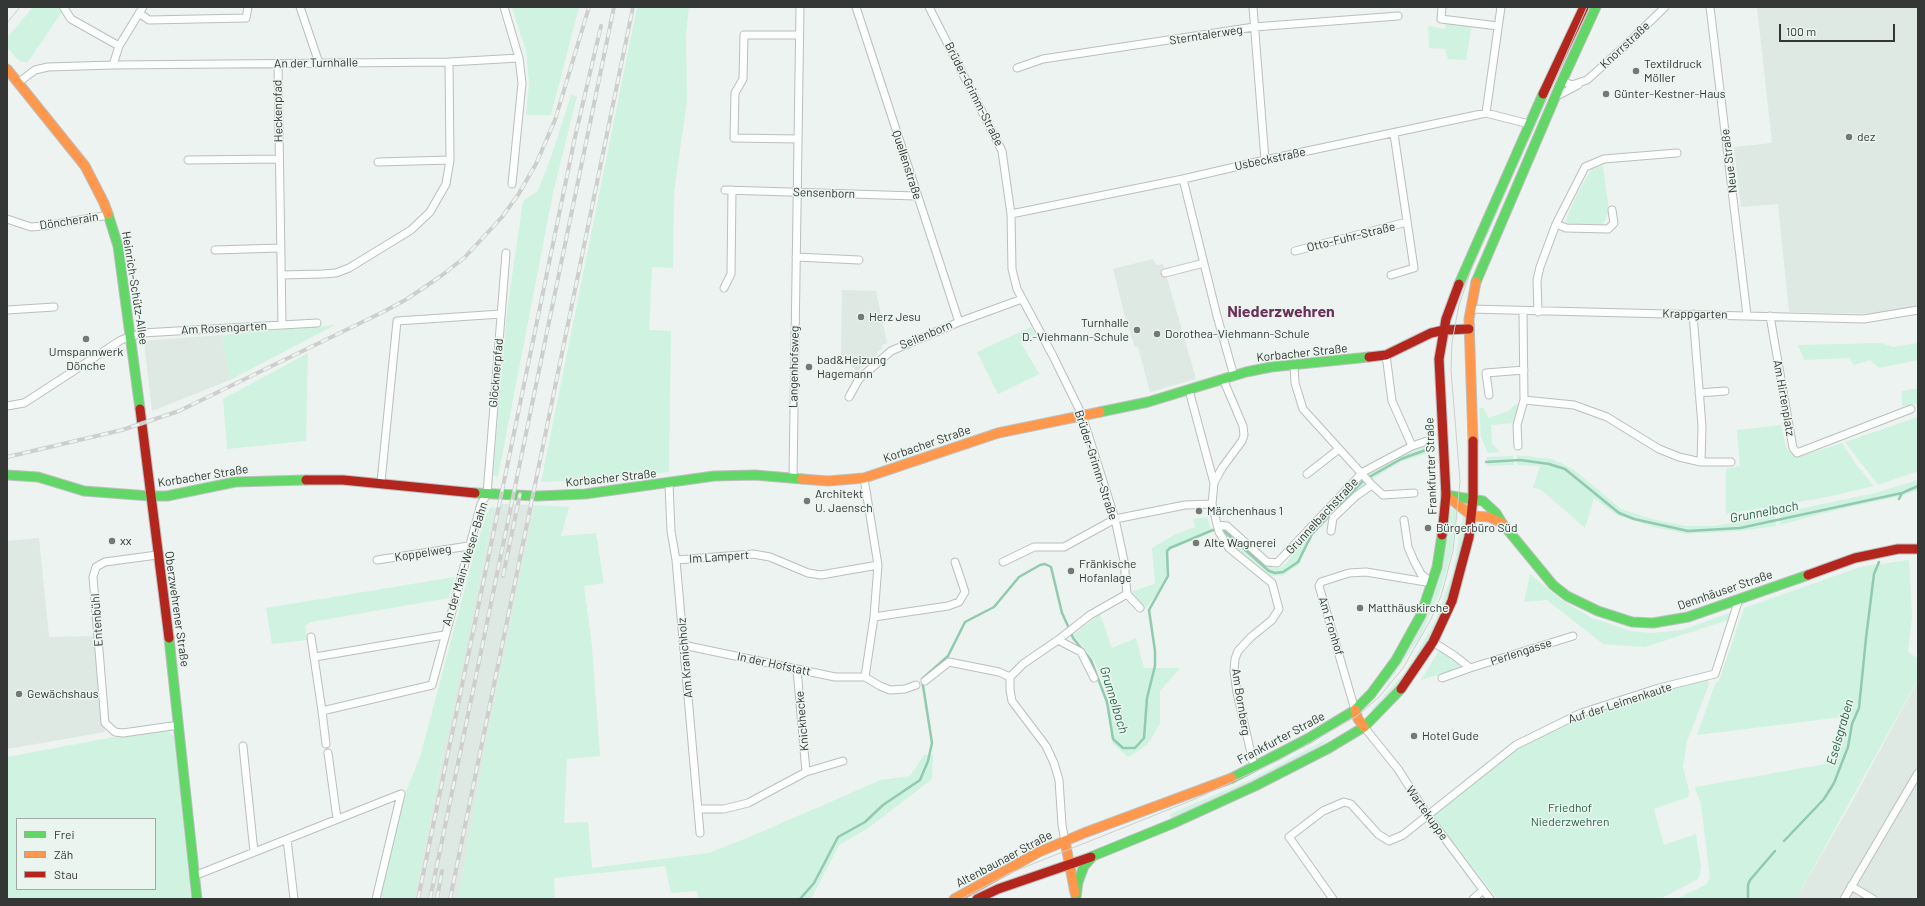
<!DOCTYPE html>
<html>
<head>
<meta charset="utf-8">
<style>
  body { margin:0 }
  #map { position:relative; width:1925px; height:906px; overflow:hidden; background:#edf3f0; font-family:Barlow,sans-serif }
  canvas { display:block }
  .frame { position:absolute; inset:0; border:8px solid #343735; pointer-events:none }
  .legend { position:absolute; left:16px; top:818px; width:140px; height:72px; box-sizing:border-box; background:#ebf5f0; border:1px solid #a2a9a5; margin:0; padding:5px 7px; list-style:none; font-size:12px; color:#343735 }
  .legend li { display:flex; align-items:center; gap:8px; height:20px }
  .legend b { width:20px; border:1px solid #a2a9a5 }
  .scale { position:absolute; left:1779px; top:24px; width:116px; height:18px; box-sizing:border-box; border:2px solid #343735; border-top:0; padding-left:5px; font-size:12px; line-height:14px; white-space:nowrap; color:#343735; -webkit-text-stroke:3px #ebf5f0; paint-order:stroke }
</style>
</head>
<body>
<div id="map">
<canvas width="1925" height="906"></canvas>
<div class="frame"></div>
<ul class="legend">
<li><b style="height:5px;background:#63d668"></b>Frei</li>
<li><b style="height:5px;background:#ff974d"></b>Zäh</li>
<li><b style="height:5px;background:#b3261e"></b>Stau</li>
</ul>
<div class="scale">100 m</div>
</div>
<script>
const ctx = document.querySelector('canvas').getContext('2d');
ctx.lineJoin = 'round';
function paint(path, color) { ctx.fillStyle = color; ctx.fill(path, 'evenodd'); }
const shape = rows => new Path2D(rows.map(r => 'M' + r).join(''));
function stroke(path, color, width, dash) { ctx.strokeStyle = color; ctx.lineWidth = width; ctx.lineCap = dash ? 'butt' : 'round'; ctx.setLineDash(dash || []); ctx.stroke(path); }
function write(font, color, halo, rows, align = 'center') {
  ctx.font = font + ' Barlow,sans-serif'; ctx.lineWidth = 3; ctx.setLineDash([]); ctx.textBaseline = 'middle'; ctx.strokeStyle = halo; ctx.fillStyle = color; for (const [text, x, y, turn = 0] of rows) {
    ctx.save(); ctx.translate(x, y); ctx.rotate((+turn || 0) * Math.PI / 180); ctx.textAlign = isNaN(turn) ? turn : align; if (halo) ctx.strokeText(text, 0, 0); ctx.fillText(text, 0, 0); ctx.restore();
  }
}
paint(shape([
  [1757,7,1918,7,1918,306,1881,314,1789,312,1778,204,1741,207,1734,147,1772,143],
  [1153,259,1156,265,1163,264,1196,379,1150,392,1138,347,1135,347,1124,313,1113,269],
  [842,290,876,291,887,343,882,345,882,349,877,352,878,354,857,371,841,356],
  [222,335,230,380,152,411,144,341],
  [503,504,535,505,487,738,458,899,414,899,443,755,442,754,444,741,446,741,474,605,473,605,475,595,477,595,494,508,498,508],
  [39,538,49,637,95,636,105,732,7,749,7,541],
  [1918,680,1918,899,1796,899,1852,802]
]), '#dde9e2');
paint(shape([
  [33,7,61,7,64,9,28,62,23,62,19,61,7,47,7,38],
  [512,7,579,7,551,115,526,115,529,83,526,51],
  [637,7,689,7,686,33,687,101,674,193,673,268,652,267,649,330,671,331,669,472,590,480,541,482],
  [1446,22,1472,25,1466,60,1448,59,1445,49,1429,48,1428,26,1445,29],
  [571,95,577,96,553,193,498,477,493,475,507,311,523,201,538,191,551,157],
  [1603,166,1609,211,1603,224,1599,227,1595,227,1594,224,1571,224,1570,227,1567,225,1566,220,1574,200,1589,173,1592,169],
  [335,325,230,380,222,335],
  [1031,327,1035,335,1020,341,1039,374,998,394,977,352],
  [1881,343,1893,347,1918,343,1918,360,1879,368,1870,360,1854,365,1849,358,1804,360,1798,345],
  [308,353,306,441,227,449,223,399],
  [1918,388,1918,410,1917,404,1902,406,1902,391],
  [1516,404,1520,404,1515,423,1491,425,1492,444,1500,452,1488,453,1481,437,1479,408,1484,408,1488,418,1508,411],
  [1918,417,1918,471,1878,485,1845,442],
  [1781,425,1787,450,1799,457,1842,443,1855,463,1874,486,1822,498,1726,514,1726,469,1740,466,1737,430],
  [1435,440,1436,450,1401,462,1390,468,1370,481,1342,505,1315,532,1306,547,1300,564,1283,575,1271,576,1239,552,1222,530,1223,527,1273,568,1279,568,1287,563,1303,536,1363,472,1403,453],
  [1517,455,1552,459,1565,465,1577,472,1621,509,1652,519,1686,526,1714,526,1759,518,1773,514,1775,517,1776,526,1739,531,1687,534,1654,527,1617,515,1594,498,1585,528,1540,489,1533,488,1540,466,1517,465],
  [1513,456,1514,465,1487,466,1487,457],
  [1918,480,1918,490,1901,496,1840,509,1780,525,1780,513,1875,493],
  [535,505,569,507,561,536,596,533,604,583,584,586,592,646,600,756,567,759,564,823,588,822,592,868,708,853,747,838,881,780,910,776,924,755,933,755,932,779,867,829,839,845,811,899,698,899,697,891,671,893,665,866,554,878,555,899,458,899,487,738],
  [494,506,477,595,475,595,473,605,475,605,446,741,444,741,442,754,443,754,414,899,381,899,381,888,405,794,420,757,475,550,487,513,490,508],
  [1455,507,1457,510,1452,551,1439,595,1420,637,1386,686,1388,678,1411,644,1425,616,1441,570,1450,510],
  [1465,514,1466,517,1461,554,1448,599,1439,621,1429,641,1402,683,1371,714,1372,709,1406,671,1436,620,1453,572,1463,515],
  [1207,517,1211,530,1170,548,1167,553,1168,576,1162,588,1145,609,1140,606,1131,592,1155,584,1152,548,1174,535,1195,527,1193,519],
  [1909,560,1912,616,1908,652,1918,659,1918,679,1796,899,1676,899,1707,884,1710,877,1701,805,1695,787,1837,762,1842,717,1697,735,1715,684,1719,681,1744,608,1860,567],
  [1530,574,1563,601,1592,618,1631,631,1651,633,1682,630,1732,612,1731,619,1645,647,1603,644,1547,600,1524,602],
  [455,577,449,598,311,622,305,626,307,640,272,644,266,608],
  [1100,614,1112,648,1136,638,1144,668,1180,668,1160,691,1160,724,1147,745,1128,757,1112,743,1113,739,1106,690,1101,676,1094,660,1073,635],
  [1439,650,1457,661,1460,664,1459,669,1421,680],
  [1706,679,1709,681,1708,687,1687,741,1683,767,1689,791,1688,797,1654,809,1664,845,1696,834,1701,867,1698,879,1660,899,1497,899,1433,816,1519,747,1580,717,1659,691],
  [166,730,174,736,191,899,7,899,7,757,130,734],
  [17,819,155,819,155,889,17,889],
  [1331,737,1323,744,1252,783,1172,819,1170,814,1250,780]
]), '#d0f2e1');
stroke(shape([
  [1486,462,1520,460,1549,464,1565,469,1619,513,1634,519,1688,531,1740,528,1902,493,1918,486],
  [1899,499,1902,493],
  [1784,841,1824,799,1834,783,1848,747,1852,724,1859,708,1866,638,1874,574,1879,562],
  [800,899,814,883,838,837,865,822,883,805,920,780,928,761,932,743,922,679,948,656,965,622,994,607,1019,577,1040,565,1045,564,1051,567,1062,613,1068,626,1073,638,1091,660,1107,702,1113,739,1123,748,1135,748,1144,738,1147,698,1155,666,1155,651,1149,610,1168,576,1167,551,1170,548,1213,530,1224,531,1269,571,1275,573,1283,572,1298,562,1312,534,1364,480,1401,459,1434,447],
  [1748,899,1748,885,1750,880,1775,851]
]), '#91caaf', 2.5);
const street = shape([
  [300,7,319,63],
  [504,7,519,58,522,83,512,184],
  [856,7,959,322],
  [929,7,1002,151,1011,214,1012,269,1017,289,1053,356,1082,415,1115,519,1124,561,1127,594,1140,608],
  [1253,7,1265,160],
  [1442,7,1441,19,1498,26],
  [1710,7,1747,315],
  [64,8,71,19,119,46],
  [139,13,149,20,246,18,248,7],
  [278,64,282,324],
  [113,65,119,46,143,7],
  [1017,68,1043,59,1254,27,1398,16],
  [1562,81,1572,85,1587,80,1625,46,1665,7],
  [19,82,35,70,48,67,113,65,449,62,519,58],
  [1557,96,1578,85],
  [1486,113,1501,7],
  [798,139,734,138,735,93,743,79,744,35,799,35],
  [188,160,279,159],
  [378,162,450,160],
  [1183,179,1217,316,1234,376],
  [725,190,916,196],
  [1011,214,1183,179,1265,160,1486,113,1529,124],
  [7,219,31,227,44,226,109,215],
  [1556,224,1566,228,1608,229,1614,223,1612,210],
  [215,250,280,248],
  [1295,251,1407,222],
  [796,257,859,260],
  [1165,273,1204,263],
  [281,275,322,274,336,273,349,268,411,230,430,212,446,184,450,160,449,62],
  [1391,275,1414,268,1394,134],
  [724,288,731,274,732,190],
  [1470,309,1864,319,1918,310],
  [7,310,54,307],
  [1538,312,1537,280,1540,267,1556,224,1585,167,1604,159,1677,153],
  [1693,314,1702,426,1701,462],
  [1770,316,1793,448,1797,453,1911,409],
  [1294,364,1295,383,1303,409,1372,485,1383,495,1414,493],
  [1223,379,1243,426,1244,435,1242,441,1222,468,1214,483,1212,504,1219,532,1229,548,1272,583,1279,609,1272,620,1251,637,1238,651,1235,659,1234,671,1237,693,1254,766],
  [1699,393,1725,391],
  [1190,394,1214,483],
  [1489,395,1486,373,1524,370],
  [849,397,859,379,891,351,959,322,1022,299],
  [1524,400,1574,405,1607,417,1659,449,1679,457,1701,462,1731,462],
  [7,406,24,403,32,398,121,340,142,333,317,323],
  [1412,446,1430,440],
  [1518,446,1517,425,1524,400,1523,312],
  [1307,474,1339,449],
  [793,478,800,7],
  [864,478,878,565,874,617,948,606,959,602,965,592,955,562],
  [381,482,397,321,501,314],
  [669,484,671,531,676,560,700,833],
  [1404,520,1408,547,1414,561,1421,574,1432,583],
  [1217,525,1227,526,1267,562,1277,563,1363,472,1412,446,1392,401,1386,355],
  [1331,531,1333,518,1356,496,1372,485],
  [157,555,105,562,96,567,93,577,105,723,115,732,123,733,179,725],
  [377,560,469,546],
  [676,560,753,554,770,557,808,573,821,575,878,565],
  [1003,562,1034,547,1064,547,1115,519,1185,505,1212,504],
  [311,637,322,711,432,685,481,504,487,494,506,253],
  [1058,640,1081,652,1094,678],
  [1433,642,1455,656,1470,668,1573,636],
  [683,645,835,677,865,677,880,686,890,690,905,689,916,685],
  [315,657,444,635],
  [865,677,874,617],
  [1442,678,1470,668],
  [925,681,949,662,999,672,1010,677],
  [1355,710,1319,586,1321,582,1349,573,1366,572,1432,583],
  [322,711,326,744],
  [1364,727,1398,769,1428,816,1490,899],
  [243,746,254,852],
  [328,753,337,819],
  [806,772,843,761],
  [699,809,724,809,748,803,806,772,797,669],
  [287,839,294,899],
  [1065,841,1062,825,1059,780,1054,763,1046,746,1012,701,1010,690,1010,677,1023,664,1058,640,1090,615,1127,594],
  [194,876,401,794],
  [1851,886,1873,899],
  [376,899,401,794],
  [1333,899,1289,837,1323,811,1344,802,1351,804,1378,834,1389,841,1403,835,1516,745,1581,713,1659,688,1715,674,1739,599],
  [1473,899,1483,890],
  [1844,899,1918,773]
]);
const fast = shape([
  [108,214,118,246,140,409],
  [1476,282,1562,81,1596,7],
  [1459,284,1543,94],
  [1100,412,1148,402,1246,372,1271,367,1369,357],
  [7,475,38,477,84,491,150,496,167,496,235,482,306,480],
  [475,493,537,496,585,494,714,476,755,475,802,479],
  [1446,495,1483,501,1496,513,1502,523,1553,585,1567,596,1598,611,1632,622,1653,623,1688,617,1808,575],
  [169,638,197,899],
  [1232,778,1309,738,1355,710,1371,694,1396,660,1421,615,1437,567,1442,535],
  [1076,897,1078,882,1084,866,1093,856,1174,823,1255,786,1329,748,1364,727,1401,689]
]);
const slow = shape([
  [7,69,85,166,104,203,108,214],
  [1473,441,1469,319,1476,282],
  [802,479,828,481,864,478,998,433,1100,412],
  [1446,495,1472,516,1489,517,1502,523],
  [1355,710,1358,719,1364,727],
  [1065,841,1075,893],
  [954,899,1039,852,1084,833,1232,778]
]);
const jam = shape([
  [1543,94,1584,7],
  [1369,357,1386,355,1431,333,1444,330,1469,329],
  [140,409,169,638],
  [306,480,343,480,475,493],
  [1442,535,1446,495,1439,359,1446,319,1459,284],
  [1808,575,1855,558,1898,549,1918,549],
  [1401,689,1433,642,1452,601,1469,537,1473,498,1473,441],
  [977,899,998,889,1091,857]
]);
stroke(street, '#bbbfbd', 9);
stroke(fast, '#bbbfbd', 11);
stroke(slow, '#bbbfbd', 11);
stroke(jam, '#bbbfbd', 11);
stroke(street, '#fcfdfd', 7);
stroke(fast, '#63d668', 9);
stroke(slow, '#ff974d', 9);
stroke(jam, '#b3261e', 9);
stroke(shape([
  [7,23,20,7],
  [961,899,1010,873,1195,799,1279,760,1357,716,1379,697,1403,668,1431,619,1441,596,1453,551,1460,481,1451,370,1452,342,1459,305,1471,270,1587,7]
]), '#cecece', 1);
const rail = shape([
  [7,457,122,430,179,411,383,312,407,299,441,276,464,258,502,217,518,195,536,164,555,120,589,7],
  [503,576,520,494],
  [418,899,575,137,601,26],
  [430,899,614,7],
  [437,899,442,871],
  [450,899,633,7]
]);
stroke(rail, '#cecece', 4);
stroke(rail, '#ebf5f0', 2.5, [8]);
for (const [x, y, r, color] of [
  [1636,71,4,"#757976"],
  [1606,94,4,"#757976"],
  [1849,137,4,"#757976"],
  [861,317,4,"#757976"],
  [1137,330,4,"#757976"],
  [1157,334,4,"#757976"],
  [86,339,4,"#757976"],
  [809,367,4,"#757976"],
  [807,501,4,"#757976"],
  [1199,511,4,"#757976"],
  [1428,528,4,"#757976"],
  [112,541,4,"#757976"],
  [1196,543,4,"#757976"],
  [1071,571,4,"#757976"],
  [1360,608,4,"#757976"],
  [19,694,4,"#757976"],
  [1414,736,4,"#757976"]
]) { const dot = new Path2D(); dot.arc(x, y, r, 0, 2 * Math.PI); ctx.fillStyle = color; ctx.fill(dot); stroke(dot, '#ebf5f0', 1.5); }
write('12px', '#343735', '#ebf5f0', [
  ["Sterntalerweg",1206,35,-9],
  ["Knorrstraße",1625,45,-43],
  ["An der Turnhalle",316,63,-1],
  ["Brüder-Grimm-Straße",974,94,63],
  ["Heckenpfad",278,111,-91],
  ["Usbeckstraße",1270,159,-12],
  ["Neue Straße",1729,161,-97],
  ["Quellenstraße",907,165,72],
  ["Sensenborn",824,193,2],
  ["Döncherain",69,221,-9],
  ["Otto-Fuhr-Straße",1351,237,-14],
  ["Heinrich-Schütz-Allee",135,288,81],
  ["Krappgarten",1695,314,1],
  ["Am Rosengarten",224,328,-3],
  ["Seilenborn",926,335,-23],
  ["Korbacher Straße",1302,353,-6],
  ["Langenhofsweg",794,367,-89],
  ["Glöcknerpfad",496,373,-85],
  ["Am Hirtenplatz",1784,398,80],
  ["Korbacher Straße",927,444,-19],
  ["Brüder-Grimm-Straße",1096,465,72],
  ["Frankfurter Straße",1431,466,-92],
  ["Korbacher Straße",203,476,-9],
  ["Korbacher Straße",611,478,-6],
  ["Grunnelbachstraße",1322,516,-47],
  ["Koppelweg",423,553,-9],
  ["Im Lampert",719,557,-4],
  ["An der Main-Weser-Bahn",465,564,-73],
  ["Dennhäuser Straße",1725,590,-19],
  ["Oberzwehrener Straße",177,609,82],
  ["Entenbühl",97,620,-94],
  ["Am Fronhof",1331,626,73],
  ["Perlengasse",1521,652,-18],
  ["Am Kranichholz",685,658,-95],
  ["In der Hofstatt",774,664,12],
  ["Am Bornberg",1241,702,81],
  ["Auf der Leimenkaute",1620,703,-18],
  ["Knickhecke",802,721,-95],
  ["Frankfurter Straße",1281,738,-28],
  ["Wartekuppe",1427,813,55],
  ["Altenbaunaer Straße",1004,859,-28]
]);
write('12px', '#343735', '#ebf5f0', [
  ["Textildruck",1644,64],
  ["Möller",1644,78],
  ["Günter-Kestner-Haus",1614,94],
  ["dez",1857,137],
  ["Herz Jesu",869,317],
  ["Turnhalle",1129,323,"right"],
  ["D.-Viehmann-Schule",1129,337,"right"],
  ["Dorothea-Viehmann-Schule",1165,334],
  ["Umspannwerk",86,352,"center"],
  ["Dönche",86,366,"center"],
  ["bad&Heizung",817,360],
  ["Hagemann",817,374],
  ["Architekt",815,494],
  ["U. Jaensch",815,508],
  ["Märchenhaus 1",1207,511],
  ["Bürgerbüro Süd",1436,528],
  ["xx",120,541],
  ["Alte Wagnerei",1204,543],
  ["Fränkische",1079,564],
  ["Hofanlage",1079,578],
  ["Matthäuskirche",1368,608],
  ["Gewächshaus",27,694],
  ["Hotel Gude",1422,736]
], 'left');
write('12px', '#276349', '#ebf5f0', [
  ["Friedhof",1570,808],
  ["Niederzwehren",1570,822]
]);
write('italic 13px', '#28634a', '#ebf5f0', [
  ["Grunnelbach",1764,512,-11],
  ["Grunnelbach",1114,700,73],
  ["Eselsgraben",1840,732,-74]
]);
write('bold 16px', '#6d3058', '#ebf5f0', [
  ["Niederzwehren",1281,312]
]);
</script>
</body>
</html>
